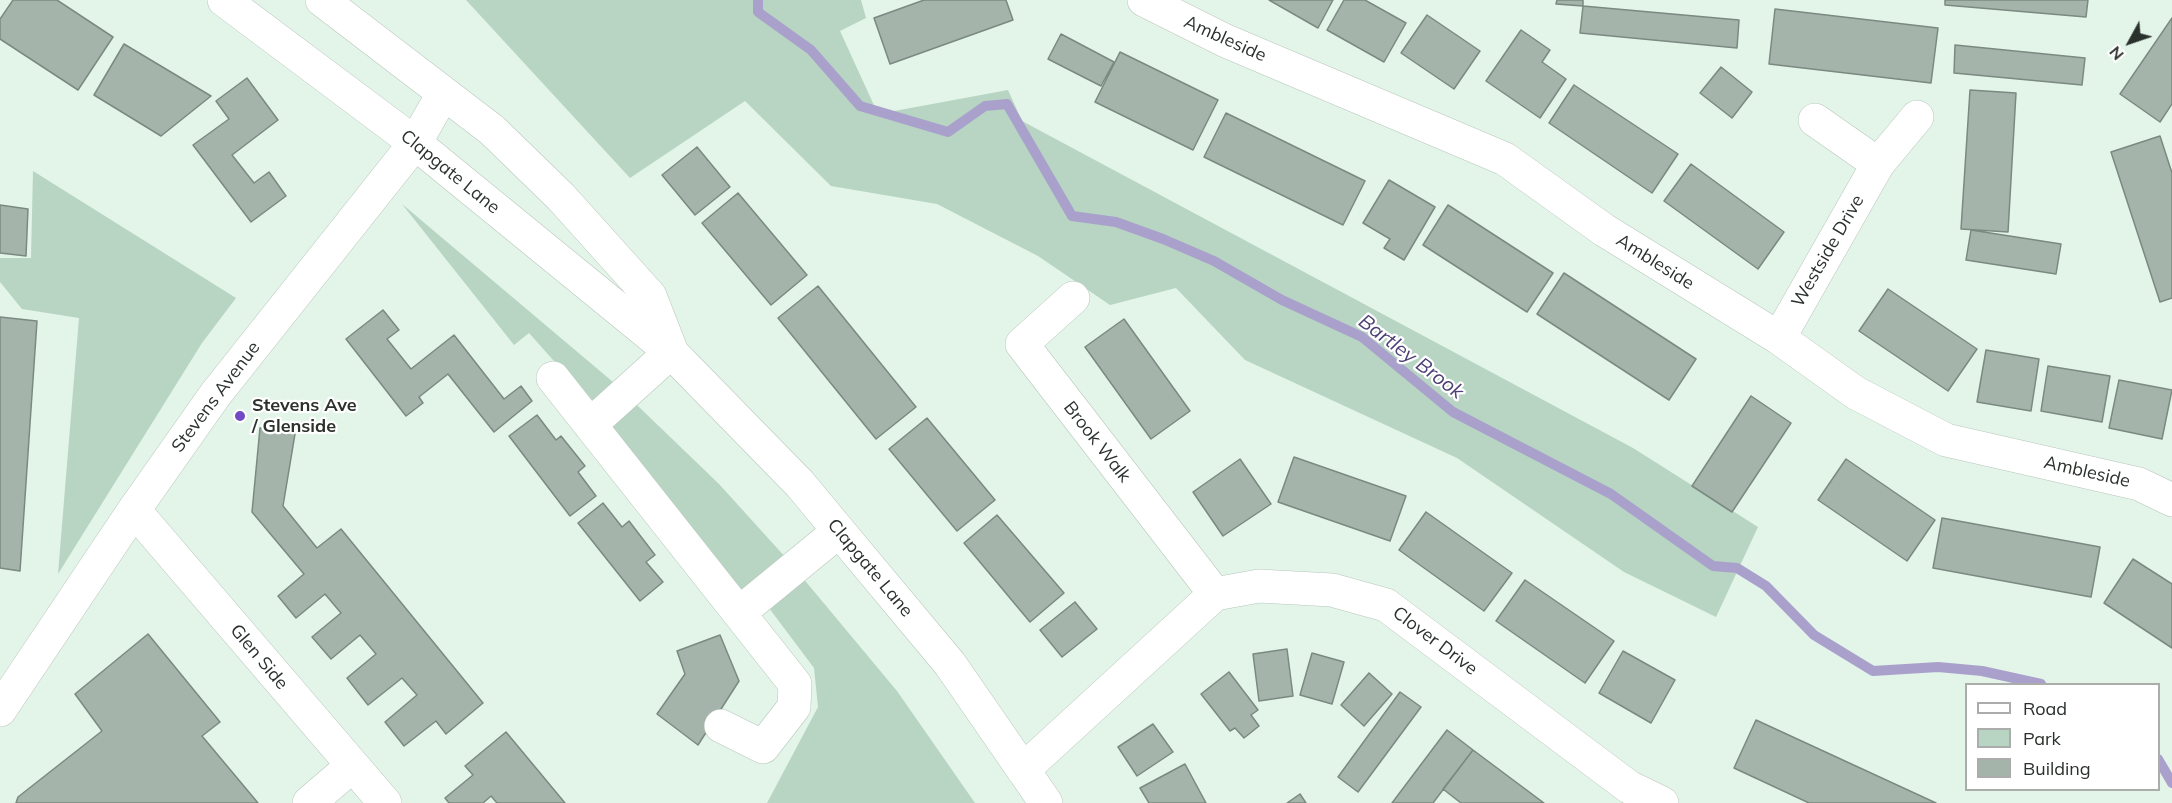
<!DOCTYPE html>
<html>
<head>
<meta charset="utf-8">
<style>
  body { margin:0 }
  #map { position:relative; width:2172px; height:803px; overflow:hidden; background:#e3f4e9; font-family:Mulish,sans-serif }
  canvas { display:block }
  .legend { position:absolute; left:1965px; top:683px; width:195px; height:108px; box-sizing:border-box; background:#fff; border:2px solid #aaadab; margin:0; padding:8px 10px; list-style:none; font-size:18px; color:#2b312d }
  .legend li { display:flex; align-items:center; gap:12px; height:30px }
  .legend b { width:30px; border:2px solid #aaadab }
  .north { position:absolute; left:2100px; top:12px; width:60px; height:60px; -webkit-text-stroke:4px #fff; paint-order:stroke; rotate:230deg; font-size:16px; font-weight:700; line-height:24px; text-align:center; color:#2b312d }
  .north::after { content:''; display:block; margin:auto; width:21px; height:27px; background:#2b312d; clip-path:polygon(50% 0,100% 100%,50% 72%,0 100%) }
</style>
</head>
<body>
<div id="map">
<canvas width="2172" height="803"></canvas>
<ul class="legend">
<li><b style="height:8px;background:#fff"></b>Road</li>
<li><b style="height:16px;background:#b7d5c2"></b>Park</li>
<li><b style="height:16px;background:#a5b4aa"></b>Building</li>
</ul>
<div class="north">N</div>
</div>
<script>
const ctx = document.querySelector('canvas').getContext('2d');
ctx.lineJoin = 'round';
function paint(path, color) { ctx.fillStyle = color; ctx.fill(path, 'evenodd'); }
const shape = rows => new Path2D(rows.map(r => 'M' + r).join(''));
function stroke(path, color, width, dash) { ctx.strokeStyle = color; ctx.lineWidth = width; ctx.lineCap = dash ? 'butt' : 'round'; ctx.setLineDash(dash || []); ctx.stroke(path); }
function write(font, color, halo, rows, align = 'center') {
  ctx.font = font + ' Mulish,sans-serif'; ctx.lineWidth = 4.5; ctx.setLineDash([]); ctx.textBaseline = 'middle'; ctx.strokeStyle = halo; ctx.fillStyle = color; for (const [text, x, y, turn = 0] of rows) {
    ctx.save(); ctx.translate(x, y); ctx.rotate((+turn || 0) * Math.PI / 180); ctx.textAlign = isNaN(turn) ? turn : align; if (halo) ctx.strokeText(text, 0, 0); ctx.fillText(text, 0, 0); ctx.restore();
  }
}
paint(shape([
  [466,0,861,0,866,18,840,31,878,114,1008,90,1022,121,1633,448,1758,527,1716,617,1624,572,1457,458,1245,360,1176,288,1110,305,1038,256,937,204,831,186,745,101,630,178],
  [33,171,236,298,202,343,58,574,79,318,22,309,0,282,0,258,31,258],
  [402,204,613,382,719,484,787,559,897,691,975,803,767,803,818,707,814,668,754,588,736,589,585,396,529,333,514,345]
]), '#b7d5c2');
stroke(shape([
  [758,0,758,12,811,50,860,106,948,132,985,106,1007,104,1072,216,1116,222,1163,239,1214,261,1282,300,1362,337,1453,412,1611,494,1713,566,1737,568,1766,586,1814,635,1873,671,1938,667,1982,671,2041,684],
  [2158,759,2172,783]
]), '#a9a1cb', 10);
const building = shape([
  [13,0,57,0,113,37,78,90,0,39,0,19,13,0],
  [924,0,1006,0,1013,20,890,64,874,18,924,0],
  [1269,0,1333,0,1318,28,1269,0],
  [1344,0,1365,0,1406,23,1384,62,1327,30,1344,0],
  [1557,0,1583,0,1583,6,1556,4,1557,0],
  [1945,0,2088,0,2086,17,1945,5,1945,0],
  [1583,6,1739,20,1737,48,1580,33,1583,6],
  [1775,9,1938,28,1931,83,1769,64,1775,9],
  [1427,15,1480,51,1454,89,1401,53,1427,15],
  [2172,18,2172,104,2160,122,2120,94,2172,18],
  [1521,30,1550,50,1542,62,1566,79,1540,118,1486,81,1521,30],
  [1061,34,1114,62,1101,86,1048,59,1061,34],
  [124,44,211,96,161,136,94,95,124,44],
  [1955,45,2085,58,2082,85,1954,73,1955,45],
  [1120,52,1218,100,1193,150,1095,102,1120,52],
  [1721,67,1752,92,1732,118,1700,93,1721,67],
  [247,78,278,120,232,155,254,183,269,172,286,196,251,222,193,145,229,119,216,101,247,78],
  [1574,85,1678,154,1652,193,1549,123,1574,85],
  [1970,90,2016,93,2008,232,1961,229,1970,90],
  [1226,113,1365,181,1343,225,1204,157,1226,113],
  [2160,136,2172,173,2172,298,2160,302,2111,152,2160,136],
  [697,147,730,187,695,215,662,175,697,147],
  [1691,164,1784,232,1758,269,1664,201,1691,164],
  [1389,180,1435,207,1404,260,1384,248,1390,239,1363,223,1389,180],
  [738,193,807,275,771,305,702,223,738,193],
  [0,205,28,209,26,256,0,253,0,205],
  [1448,205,1553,273,1527,312,1423,245,1448,205],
  [1971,230,2061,244,2056,274,1966,260,1971,230],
  [1564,273,1696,359,1669,400,1537,314,1564,273],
  [818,286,916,407,876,439,778,318,818,286],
  [1888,289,1977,349,1948,391,1859,331,1888,289],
  [383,310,399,330,387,339,411,369,454,335,504,399,521,386,532,401,494,432,448,374,419,397,423,403,406,416,346,339,383,310],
  [0,317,37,321,20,571,0,568,0,317],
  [1124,319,1190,411,1151,439,1085,347,1124,319],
  [1986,350,2039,359,2031,411,1977,402,1986,350],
  [2048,366,2110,376,2102,422,2041,411,2048,366],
  [2119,380,2172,390,2162,439,2109,428,2119,380],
  [1751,396,1791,423,1732,512,1692,486,1751,396],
  [537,415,556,440,561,436,585,466,578,472,596,496,570,516,509,436,537,415],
  [927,418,995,500,957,531,889,449,927,418],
  [260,428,296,428,283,506,317,548,341,529,483,703,446,734,436,721,404,746,385,722,417,695,402,678,368,705,347,678,376,654,360,635,331,659,312,637,341,613,325,594,296,618,278,596,304,574,252,512,260,428],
  [1294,457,1406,496,1390,541,1278,502,1294,457],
  [1240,459,1271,504,1223,536,1193,492,1240,459],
  [1846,459,1935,520,1907,561,1818,500,1846,459],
  [603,503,622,527,629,521,655,555,646,562,663,582,640,601,578,523,603,503],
  [1426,512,1512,573,1484,611,1399,550,1426,512],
  [997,515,1064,593,1030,622,964,543,997,515],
  [1942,518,2100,547,2091,597,1933,568,1942,518],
  [2133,559,2172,584,2172,648,2104,603,2133,559],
  [1525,580,1614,641,1585,683,1496,621,1525,580],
  [1075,602,1097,629,1062,657,1040,630,1075,602],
  [148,634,220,722,202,736,258,803,16,803,18,797,102,731,75,694,148,634],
  [720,635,739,681,698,745,657,714,685,674,677,651,720,635],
  [1287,649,1293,696,1259,701,1253,654,1287,649],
  [1623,651,1675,680,1651,723,1599,693,1623,651],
  [1312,653,1344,662,1332,704,1300,695,1312,653],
  [1229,672,1258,710,1251,715,1259,726,1244,738,1235,728,1230,731,1201,694,1229,672],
  [1369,673,1392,694,1364,726,1341,705,1369,673],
  [1400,692,1421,707,1358,792,1338,777,1400,692],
  [1756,720,1936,803,1809,803,1734,768,1756,720],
  [1153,724,1173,752,1137,776,1118,747,1153,724],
  [1447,730,1473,750,1433,803,1392,803,1447,730],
  [506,732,565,803,497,803,491,796,483,803,449,803,445,798,473,775,465,766,506,732],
  [1473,750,1544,803,1461,803,1443,789,1473,750],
  [1185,764,1206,803,1149,803,1140,788,1185,764],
  [1300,794,1306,803,1287,803,1300,794]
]);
paint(building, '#a5b4aa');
stroke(building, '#7a8a80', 1.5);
const minor = shape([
  [224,0,415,143,671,352,800,484,839,531,950,664,1046,803],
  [322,0,492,130,561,197,650,296,671,350],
  [1144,0,1226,41,1505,159,1604,230,1779,338,1856,393,1946,440,2139,484,2172,500],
  [1815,120,1878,164],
  [1073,298,1022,344,1215,594],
  [1779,338,1878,164,1917,117],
  [553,378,795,684,794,707,763,747,721,726],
  [590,425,671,352],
  [134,510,385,803],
  [739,613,839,531],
  [0,710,134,510,215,395,415,143,443,94],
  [1023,770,1215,594,1259,586,1332,590,1386,605,1629,787,1662,803],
  [309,803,352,766]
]);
stroke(minor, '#b7c7bc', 34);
stroke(minor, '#fff', 33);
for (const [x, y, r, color] of [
  [240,416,6,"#704bc4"]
]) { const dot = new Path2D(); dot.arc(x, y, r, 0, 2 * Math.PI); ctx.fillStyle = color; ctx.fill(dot); stroke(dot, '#fff', 2); }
write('18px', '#2b312d', '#fff', [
  ["Ambleside",1225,39,24],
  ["Clapgate Lane",450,172,39],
  ["Westside Drive",1828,251,-60],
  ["Ambleside",1655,262,32],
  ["Stevens Avenue",216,397,-53],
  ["Brook Walk",1097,442,52],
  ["Ambleside",2087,472,13],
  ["Clapgate Lane",870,568,50],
  ["Clover Drive",1435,641,37],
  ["Glen Side",259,657,50]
]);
write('bold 18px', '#2b312d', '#fff', [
  ["Stevens Ave",252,406],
  ["/ Glenside",252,427]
], 'left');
write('italic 20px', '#4d4077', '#fff', [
  ["Bartley Brook",1411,357,37]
]);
</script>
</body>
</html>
